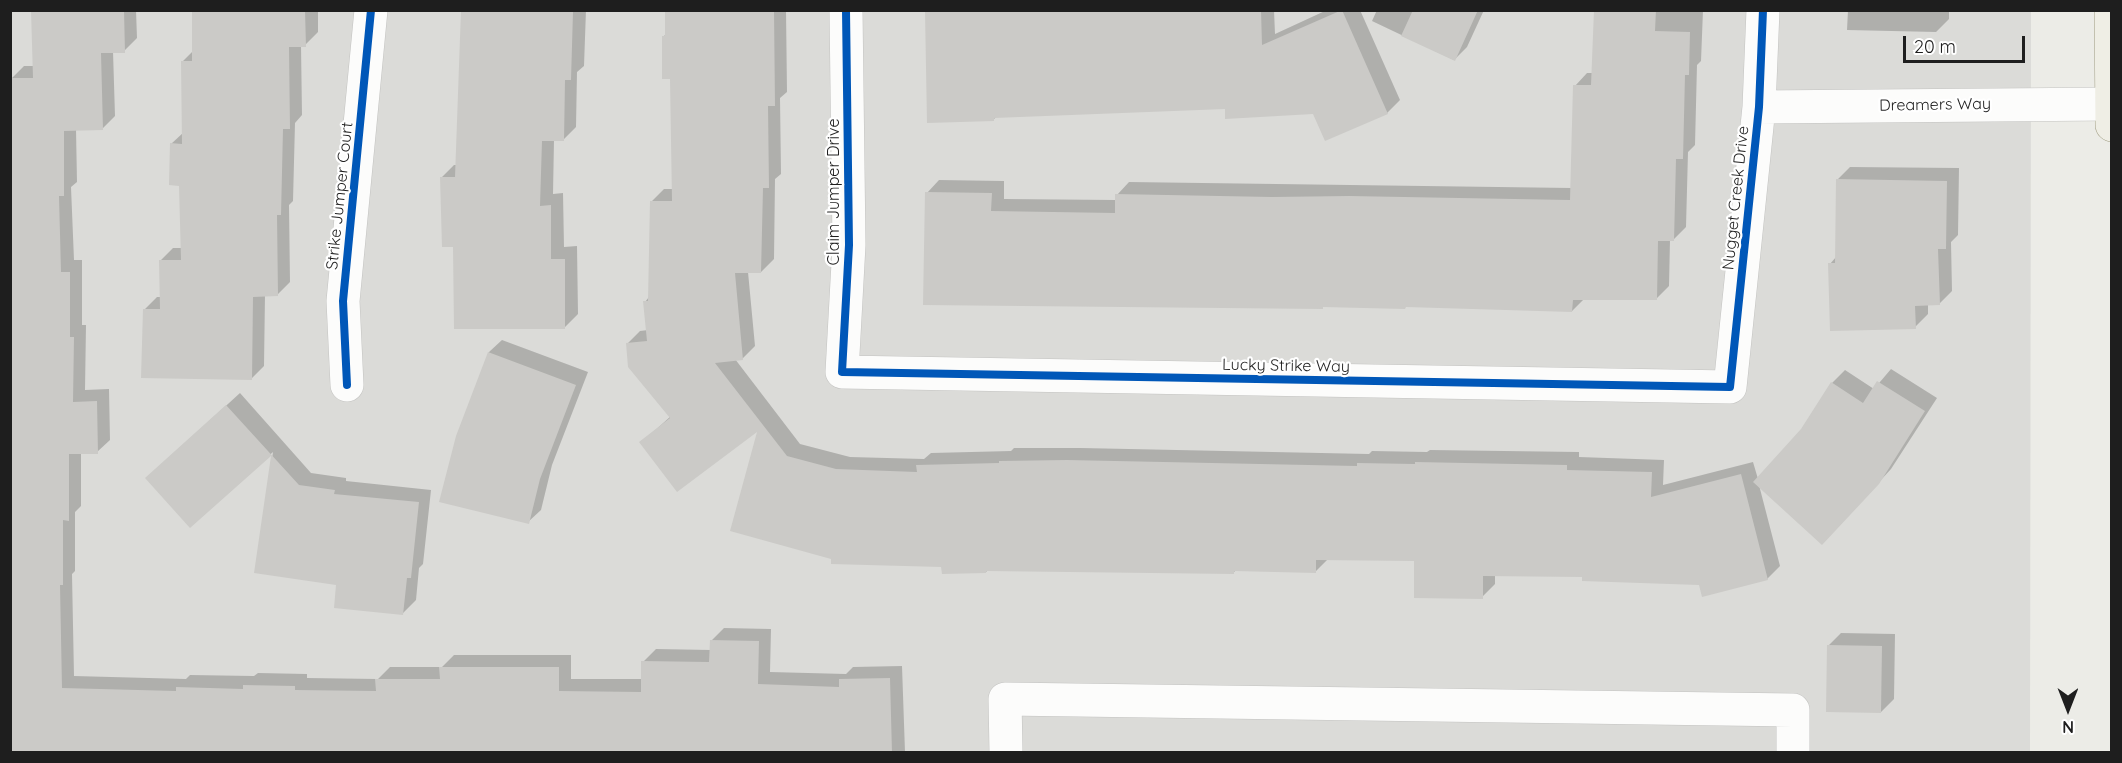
<!DOCTYPE html>
<html>
<head>
<meta charset="utf-8">
<style>
  body { margin:0 }
  #map { position:relative; width:2122px; height:763px; overflow:hidden; background:#ecece7; font-family:Quicksand,sans-serif }
  canvas { display:block }
  .frame { position:absolute; inset:0; border:12px solid #1e1e1e; pointer-events:none }
  .north { position:absolute; left:2038px; top:679px; width:60px; height:60px; -webkit-text-stroke:4px #fff; paint-order:stroke; rotate:180deg; font-size:16px; font-weight:700; line-height:24px; text-align:center; color:#1e1e1e }
  .north::after { content:''; display:block; margin:auto; width:21px; height:27px; background:#1e1e1e; clip-path:polygon(50% 0,100% 100%,50% 72%,0 100%) }
  .scale { position:absolute; left:1903px; top:36px; width:122px; height:27px; box-sizing:border-box; border:3px solid #1e1e1e; border-top:0; padding-left:8px; font-size:18px; line-height:21px; white-space:nowrap; color:#1e1e1e; -webkit-text-stroke:4px #fff; paint-order:stroke }
</style>
</head>
<body>
<div id="map">
<canvas width="2122" height="763"></canvas>
<div class="frame"></div>
<div class="north">N</div>
<div class="scale">20 m</div>
</div>
<script>
const ctx = document.querySelector('canvas').getContext('2d');
ctx.lineJoin = 'round';
function paint(path, color) { ctx.fillStyle = color; ctx.fill(path, 'evenodd'); }
const shape = rows => new Path2D(rows.map(r => 'M' + r).join(''));
function stroke(path, color, width, dash) { ctx.strokeStyle = color; ctx.lineWidth = width; ctx.lineCap = dash ? 'butt' : 'round'; ctx.setLineDash(dash || []); ctx.stroke(path); }
function write(font, color, halo, rows, align = 'center') {
  ctx.font = font + ' Quicksand,sans-serif'; ctx.lineWidth = 4.5; ctx.setLineDash([]); ctx.textBaseline = 'middle'; ctx.strokeStyle = halo; ctx.fillStyle = color; for (const [text, x, y, turn = 0] of rows) {
    ctx.save(); ctx.translate(x, y); ctx.rotate((+turn || 0) * Math.PI / 180); ctx.textAlign = isNaN(turn) ? turn : align; if (halo) ctx.strokeText(text, 0, 0); ctx.fillText(text, 0, 0); ctx.restore();
  }
}
paint(shape([
  [10,11,2031,11,2030,752,11,752]
]), '#dbdbd8');
paint(shape([
  [33,10,136,10,137,38,124,51,113,51,115,116,102,129,76,129,77,182,71,187,74,260,82,260,82,325,86,325,85,390,109,389,110,440,97,452,81,453,81,506,75,512,75,571,72,574,74,676,186,679,190,675,254,676,258,673,307,674,307,678,378,679,390,667,442,667,454,655,571,655,571,679,643,679,643,662,656,649,711,650,711,641,724,628,771,629,770,672,846,674,853,667,902,666,905,752,10,752,11,79,24,66,35,66],
  [193,10,318,10,318,32,305,45,301,45,302,115,295,123,293,201,289,205,290,282,277,295,265,295,264,366,251,379,144,310,157,297,161,297,160,261,173,248,182,248,181,184,171,144,184,132,183,61,194,50],
  [462,10,586,10,584,66,577,72,576,127,563,140,554,140,553,194,563,193,564,247,577,246,578,314,565,327,455,245,441,178,454,165,457,165],
  [666,10,786,10,787,92,780,98,781,174,775,179,774,259,761,272,748,272,755,346,742,359,735,359,800,444,850,457,924,459,931,453,1011,451,1014,448,1081,448,1369,454,1372,451,1427,452,1430,450,1579,452,1579,457,1664,460,1663,485,1753,462,1758,479,1802,430,1832,383,1845,370,1874,389,1891,369,1937,398,1891,469,1835,530,1759,485,1780,566,1767,579,1700,583,1583,576,1495,574,1495,584,1482,597,1416,560,1328,559,1315,572,1236,570,1233,573,988,570,986,572,943,566,832,557,760,428,641,443,671,416,628,343,640,331,648,330,645,302,649,297,652,201,664,189,673,189,672,77,663,37,666,34],
  [927,10,1274,10,1275,34,1327,10,1360,10,1400,100,1387,113,1314,113,1226,107,996,117,993,120],
  [1377,10,1484,10,1467,47,1454,60,1372,21],
  [1595,10,1703,10,1701,61,1697,65,1695,145,1688,152,1686,227,1673,240,1670,240,1669,286,1656,299,1585,298,1572,311,1407,306,1325,305,1322,308,927,193,939,180,1004,181,1004,199,1116,200,1117,195,1129,182,1572,188,1575,86,1587,73,1593,73],
  [1848,10,1949,10,1949,19,1936,32,1847,30],
  [1850,167,1959,168,1958,235,1951,242,1952,291,1939,304,1928,304,1928,314,1915,327,1830,264,1836,257,1837,180],
  [502,340,588,372,552,465,541,510,528,522,457,436,489,352],
  [240,393,311,473,346,478,346,481,431,490,423,564,419,568,416,600,403,613,338,584,255,572,273,452,191,526,160,466],
  [1841,633,1895,634,1894,699,1881,712,1828,646]
]), '#0003');
paint(shape([
  [31,10,124,10,125,53,101,53,103,130,64,131,64,196,59,196,61,272,70,272,70,337,74,337,73,402,97,401,98,454,69,454,69,521,63,520,63,585,60,585,62,688,176,691,176,687,243,689,243,685,295,686,295,690,376,691,375,679,440,679,439,667,559,667,559,691,641,692,641,661,709,662,710,640,759,641,758,684,839,687,839,679,890,678,892,753,10,753,10,78,33,78],
  [192,10,305,10,306,47,289,47,290,129,283,129,281,215,277,215,278,296,253,297,252,380,141,378,143,309,160,309,159,260,181,260,179,186,169,185,170,143,182,144,181,61,192,61],
  [461,10,573,12,571,80,565,80,564,141,542,141,540,206,551,205,551,259,565,259,565,329,454,329,453,247,442,247,440,177,455,177],
  [665,10,774,10,775,106,768,106,769,188,763,188,761,273,735,273,743,360,715,363,787,456,836,469,917,472,916,465,999,463,999,461,1067,460,1357,466,1357,463,1415,464,1415,462,1567,465,1567,470,1652,472,1651,497,1741,474,1768,580,1702,597,1699,585,1582,581,1582,577,1483,576,1483,599,1414,598,1414,561,1316,560,1316,573,1234,571,1234,574,986,571,986,573,942,574,941,567,831,564,831,559,730,531,757,432,677,492,639,442,670,418,628,367,626,343,647,341,643,301,648,301,650,201,672,201,670,79,662,79,662,36,665,36],
  [1170,10,1170,12,1261,10,1262,45,1342,10,1388,114,1325,141,1313,114,1225,119,1225,109,994,118,994,121,927,123,925,11],
  [1413,10,1478,10,1455,61,1401,36],
  [1594,10,1656,10,1655,31,1690,32,1689,75,1685,75,1683,159,1676,159,1674,241,1658,241,1657,300,1573,300,1572,312,1406,307,1405,309,1323,307,1323,309,923,305,925,192,992,193,991,211,1115,213,1115,194,1272,197,1349,196,1570,200,1573,85,1591,85],
  [1836,179,1947,181,1946,249,1938,249,1940,305,1915,306,1916,329,1830,331,1828,263,1835,263],
  [488,352,576,385,540,479,529,524,439,502,456,436],
  [1877,381,1925,411,1879,484,1822,545,1753,482,1801,429,1831,382,1863,403],
  [226,405,299,485,335,490,334,494,419,502,411,578,407,578,403,615,334,608,336,585,254,573,271,456,190,528,145,478],
  [1827,645,1882,646,1881,713,1826,712]
]), '#cbcac7');
const minor = shape([
  [846,10,849,245,842,372,1730,387,1759,107,1763,10],
  [1759,107,2111,104],
  [347,385,343,301,371,10],
  [1006,752,1005,699,1793,710,1793,752]
]);
const major = shape([
  [2111,10,2112,125]
]);
stroke(minor, '#c3c3c1', 34);
stroke(major, '#a19e85', 34);
stroke(minor, '#fcfcfb', 33);
stroke(major, '#efeee5', 33);
stroke(shape([
  [846,10,849,245,842,372,1730,387,1759,107,1763,10],
  [347,385,343,301,371,10]
]), '#0057b8', 8);
write('16px', '#1e1e1e', '#fff', [
  ["Dreamers Way",1935,105,-1],
  ["Claim Jumper Drive",834,192,-90],
  ["Strike Jumper Court",340,196,-84],
  ["Nugget Creek Drive",1736,198,-84],
  ["Lucky Strike Way",1286,366,1]
]);
</script>
</body>
</html>
